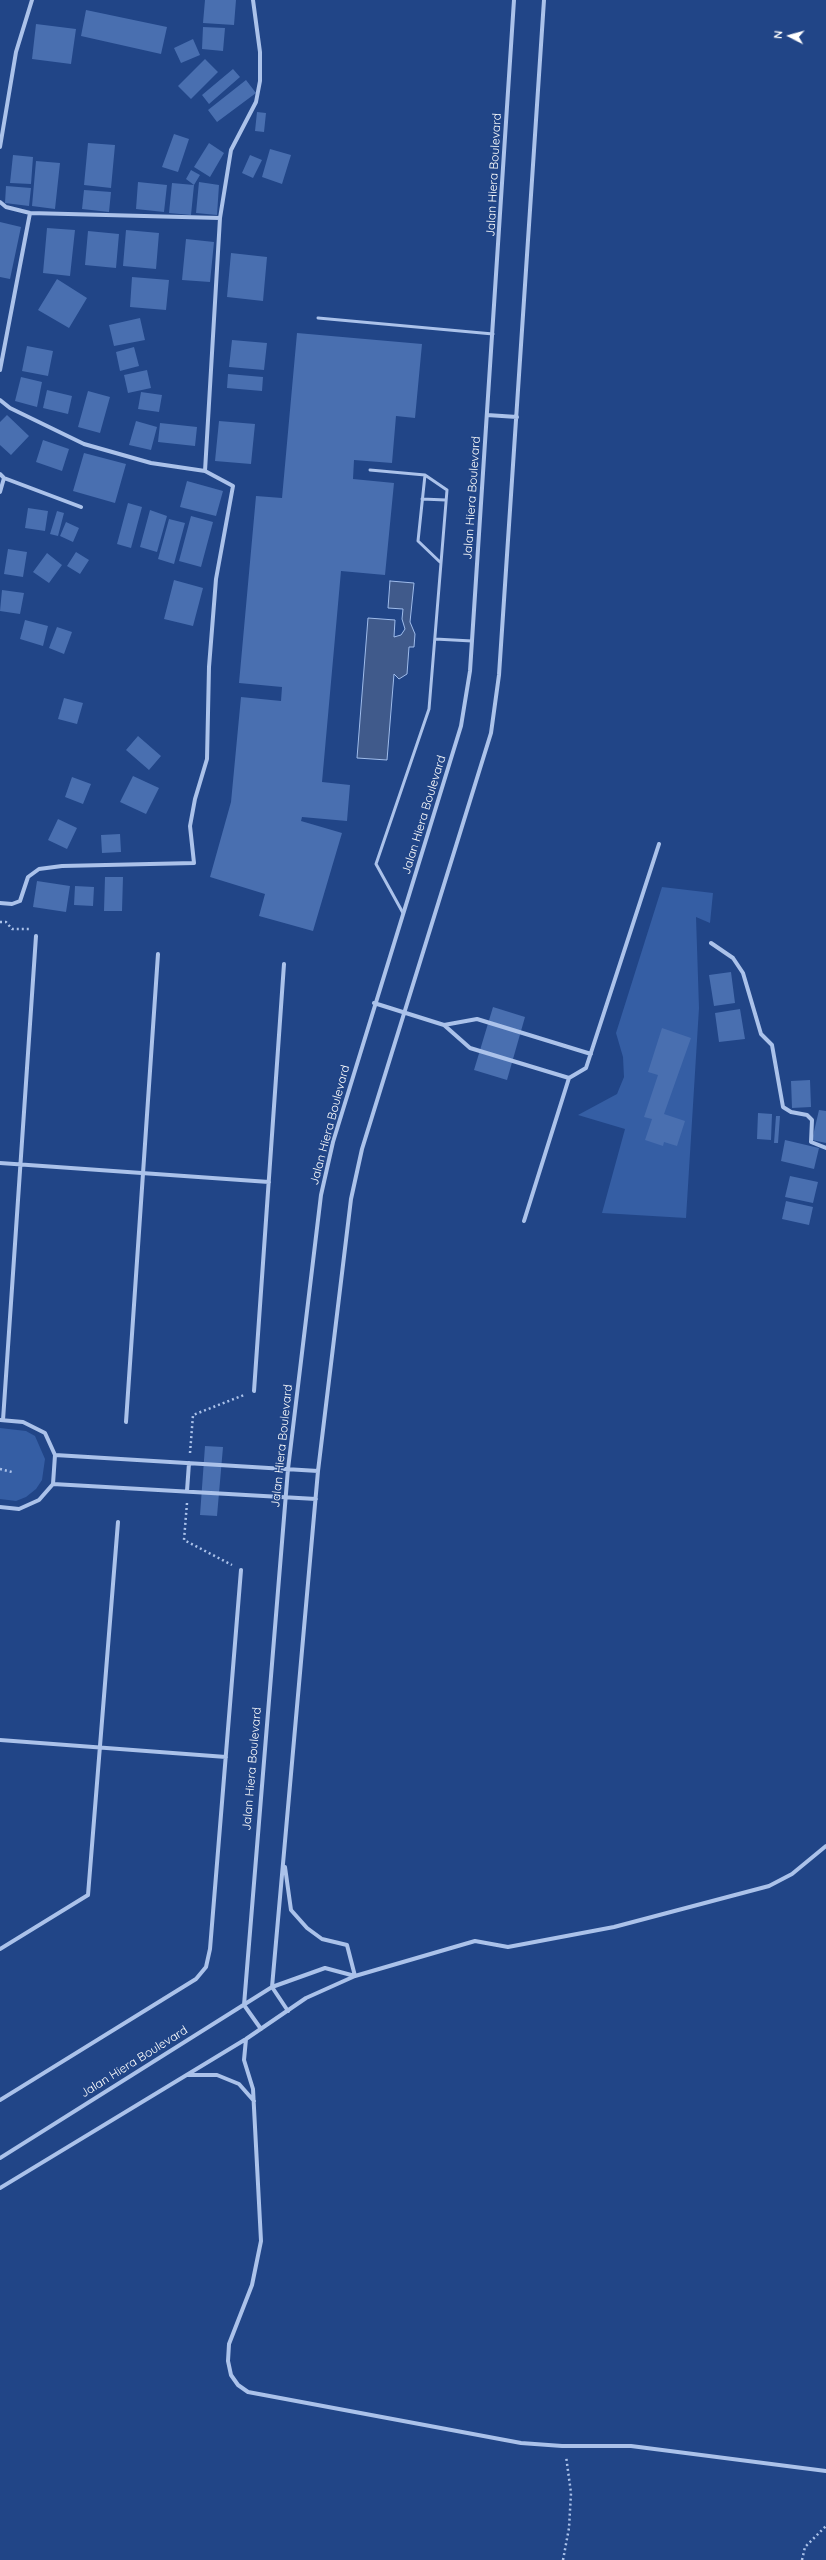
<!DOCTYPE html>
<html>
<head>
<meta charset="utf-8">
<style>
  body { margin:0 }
  #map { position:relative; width:826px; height:2560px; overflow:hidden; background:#214587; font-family:Quicksand,sans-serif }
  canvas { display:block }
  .north { position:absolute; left:770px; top:16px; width:40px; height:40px; -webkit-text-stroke:3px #214587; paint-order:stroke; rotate:276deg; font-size:11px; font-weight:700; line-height:16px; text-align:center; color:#fff }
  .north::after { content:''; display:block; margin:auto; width:14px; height:18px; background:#fff; clip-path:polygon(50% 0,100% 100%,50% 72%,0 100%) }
</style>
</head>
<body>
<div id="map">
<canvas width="826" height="2560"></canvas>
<div class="north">N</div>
</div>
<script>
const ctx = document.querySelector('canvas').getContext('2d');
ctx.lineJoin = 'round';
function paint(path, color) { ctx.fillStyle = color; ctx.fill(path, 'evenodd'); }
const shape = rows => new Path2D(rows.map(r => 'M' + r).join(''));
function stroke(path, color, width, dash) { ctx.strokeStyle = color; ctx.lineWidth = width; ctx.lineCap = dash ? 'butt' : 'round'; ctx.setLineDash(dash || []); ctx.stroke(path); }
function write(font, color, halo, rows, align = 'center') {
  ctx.font = font + ' Quicksand,sans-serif'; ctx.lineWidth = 3; ctx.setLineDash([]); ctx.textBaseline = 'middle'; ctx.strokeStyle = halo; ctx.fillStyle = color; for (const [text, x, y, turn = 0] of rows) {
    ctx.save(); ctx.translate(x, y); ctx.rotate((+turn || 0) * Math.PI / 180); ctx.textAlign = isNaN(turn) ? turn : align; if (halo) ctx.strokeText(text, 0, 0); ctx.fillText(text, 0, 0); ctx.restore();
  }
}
paint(shape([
  [662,887,713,893,710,923,696,917,699,1008,686,1218,602,1213,625,1129,578,1115,617,1094,624,1077,623,1057,616,1033],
  [0,1428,26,1431,35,1436,45,1459,42,1480,36,1489,26,1497,16,1501,0,1499]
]), '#355ea4');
const water = shape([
  [390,581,414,583,410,622,415,634,414,647,409,647,407,674,399,679,394,674,387,760,357,758,368,618,395,620,394,637,401,635,405,629,402,619,403,609,388,608,390,581]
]);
paint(water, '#405a8b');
stroke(water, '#9fbceb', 1);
paint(shape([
  [205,0,236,0,234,25,203,23],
  [86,10,167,27,161,54,81,36],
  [36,24,76,29,71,64,32,59],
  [203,27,225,28,223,51,202,49],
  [193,39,200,55,181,63,174,48],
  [205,59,218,72,191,99,178,86],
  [233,69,240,77,209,104,202,95],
  [246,80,256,93,217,122,208,110],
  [257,112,266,113,264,132,255,131],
  [174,134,189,139,178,172,162,167],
  [88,143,115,145,111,188,84,185],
  [209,143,224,153,210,177,194,167],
  [270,149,291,155,282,184,262,177],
  [13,155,33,157,31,184,10,183],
  [250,155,262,160,253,178,242,173],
  [36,161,60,163,55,209,32,206],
  [191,170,200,175,194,185,186,179],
  [138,182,167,185,164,212,136,209],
  [199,182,219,185,217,215,196,213],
  [172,183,194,185,191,215,169,213],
  [6,186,31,188,29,206,5,203],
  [84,190,111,192,109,212,82,209],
  [0,222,21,227,10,279,0,277],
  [47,228,75,230,70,276,43,273],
  [126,230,159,233,156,269,123,266],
  [88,231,119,234,116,268,85,265],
  [186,239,214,242,210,282,182,280],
  [231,253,267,257,263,301,227,297],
  [132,277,169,280,166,310,130,307],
  [57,279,87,298,69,328,38,310],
  [140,318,145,340,114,346,109,325],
  [297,333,422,344,415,418,396,416,392,463,354,460,353,479,394,483,385,575,341,571,322,782,350,785,347,821,302,817,301,821,342,833,313,931,259,916,265,894,210,877,231,802,241,697,281,701,282,687,239,683,256,496,282,498],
  [232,340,267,343,264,370,229,367],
  [27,346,53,351,48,376,22,371],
  [134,347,139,366,120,371,116,352],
  [147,370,151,388,128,393,124,375],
  [228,374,263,377,262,391,227,388],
  [21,377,42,382,37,407,15,401],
  [47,390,72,396,68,414,43,408],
  [88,391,110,397,100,433,78,427],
  [141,392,162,395,159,412,138,409],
  [7,415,29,436,11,455,0,445,0,422],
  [136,421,157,427,151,450,129,445],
  [219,421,255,424,251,464,215,461],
  [160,423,197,427,195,446,158,442],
  [43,440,69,449,62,471,36,462],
  [84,453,126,464,115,503,73,491],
  [187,481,223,491,216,516,180,507],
  [128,503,142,507,131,548,117,544],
  [28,508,48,511,45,531,25,528],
  [150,510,167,516,157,552,140,547],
  [57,511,64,513,58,536,50,534],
  [191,516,213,522,201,567,179,561],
  [169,519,185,523,174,564,158,559],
  [66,522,79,528,73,542,60,536],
  [8,549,27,552,23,577,4,574],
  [76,552,89,560,80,574,67,566],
  [47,553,62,565,49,583,33,572],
  [174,580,203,588,193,626,164,619],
  [2,590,24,593,20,614,0,611],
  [25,620,48,626,43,646,20,639],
  [57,627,72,632,64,654,49,648],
  [64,698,83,703,77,724,58,719],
  [138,736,161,756,149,770,126,750],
  [133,776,159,788,146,814,120,802],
  [72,777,91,784,83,804,65,797],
  [58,819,77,828,67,849,48,840],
  [120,834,121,852,102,853,101,835],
  [105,877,123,877,122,911,104,911],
  [37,881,70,886,66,912,33,907],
  [75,886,94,887,93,906,74,905],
  [731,972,735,1003,714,1006,709,975],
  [493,1007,525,1017,507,1080,474,1070],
  [740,1009,745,1039,719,1042,715,1013],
  [662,1028,691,1038,664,1114,685,1121,677,1146,664,1142,663,1146,645,1140,652,1119,644,1117,658,1075,648,1072],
  [810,1080,811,1107,792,1108,791,1081],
  [819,1110,826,1111,826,1143,812,1140],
  [758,1113,772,1114,771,1140,757,1139],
  [776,1116,780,1116,778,1143,774,1143],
  [785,1140,819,1148,814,1169,781,1161],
  [790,1176,818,1182,813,1203,785,1197],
  [786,1201,813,1207,809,1225,782,1219],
  [205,1446,223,1447,217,1516,200,1515]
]), '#496fb0');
stroke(shape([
  [0,922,6,922,12,929,29,929],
  [190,1453,193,1415,244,1395],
  [0,1469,12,1472],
  [187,1503,184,1540,232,1565],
  [563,2560,569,2528,571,2493,566,2456],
  [802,2560,805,2547,826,2526]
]), '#abc2ea', 2.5, [2, 3]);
stroke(shape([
  [318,318,493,334],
  [370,470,425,475,447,490,429,709,376,864,403,913],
  [425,475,418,541,441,563],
  [422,499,446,500],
  [435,639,472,641]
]), '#abc2ea', 3);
stroke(shape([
  [0,147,16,52,32,0],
  [0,202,6,207,30,213,220,218,205,471],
  [220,218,231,150,256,102,260,81,260,52,253,0],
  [0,370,30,213],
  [0,400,10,408,84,444,151,463,205,471,233,486,216,579,209,667,207,759,195,799,190,826,194,863,62,866,39,869,28,877,20,901,12,904,0,903],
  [487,415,517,417],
  [0,474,4,478,81,507],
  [0,492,4,478],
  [711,943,733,958,743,973,761,1034,772,1045,783,1107,791,1112,807,1115,812,1120,811,1142,826,1148],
  [374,1003,444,1025,470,1048,569,1078],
  [444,1025,477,1019,591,1054],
  [0,1163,269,1182],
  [524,1221,569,1078,586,1068,659,844],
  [254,1391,284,964],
  [0,1420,23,1422,45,1433,55,1455,53,1484,39,1500,19,1509,0,1507],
  [3,1420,36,936],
  [126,1422,158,954],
  [55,1455,318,1471],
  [53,1484,316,1499],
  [187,1491,189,1463],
  [0,1740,226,1757],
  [285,1867,291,1910,307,1928,322,1939,347,1945,355,1976],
  [0,1949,88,1895,118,1522],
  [272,1987,318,1471,351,1199,362,1149,491,733,499,675,544,0],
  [272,1987,288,2011],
  [244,2005,288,1469,321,1195,333,1142,461,726,470,671,514,0],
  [244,2005,261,2029],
  [246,2039,244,2060,253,2089,261,2241,252,2285,229,2344,228,2361,231,2375,238,2385,248,2392,521,2443,562,2446,631,2446,826,2471],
  [188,2075,217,2075,239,2084,254,2101],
  [0,2100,196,1979,206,1967,210,1949,241,1570],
  [0,2158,272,1987,325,1968,355,1976],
  [0,2188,246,2039,306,1998,355,1976,475,1941,508,1947,614,1927,769,1886,792,1874,826,1846]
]), '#abc2ea', 4);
write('12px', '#fff', '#214587', [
  ["Jalan Hiera Boulevard",494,175,-87],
  ["Jalan Hiera Boulevard",472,498,-86],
  ["Jalan Hiera Boulevard",424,815,-73],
  ["Jalan Hiera Boulevard",330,1125,-75],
  ["Jalan Hiera Boulevard",282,1446,-84],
  ["Jalan Hiera Boulevard",252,1769,-85],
  ["Jalan Hiera Boulevard",134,2062,-32]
]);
</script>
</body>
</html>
